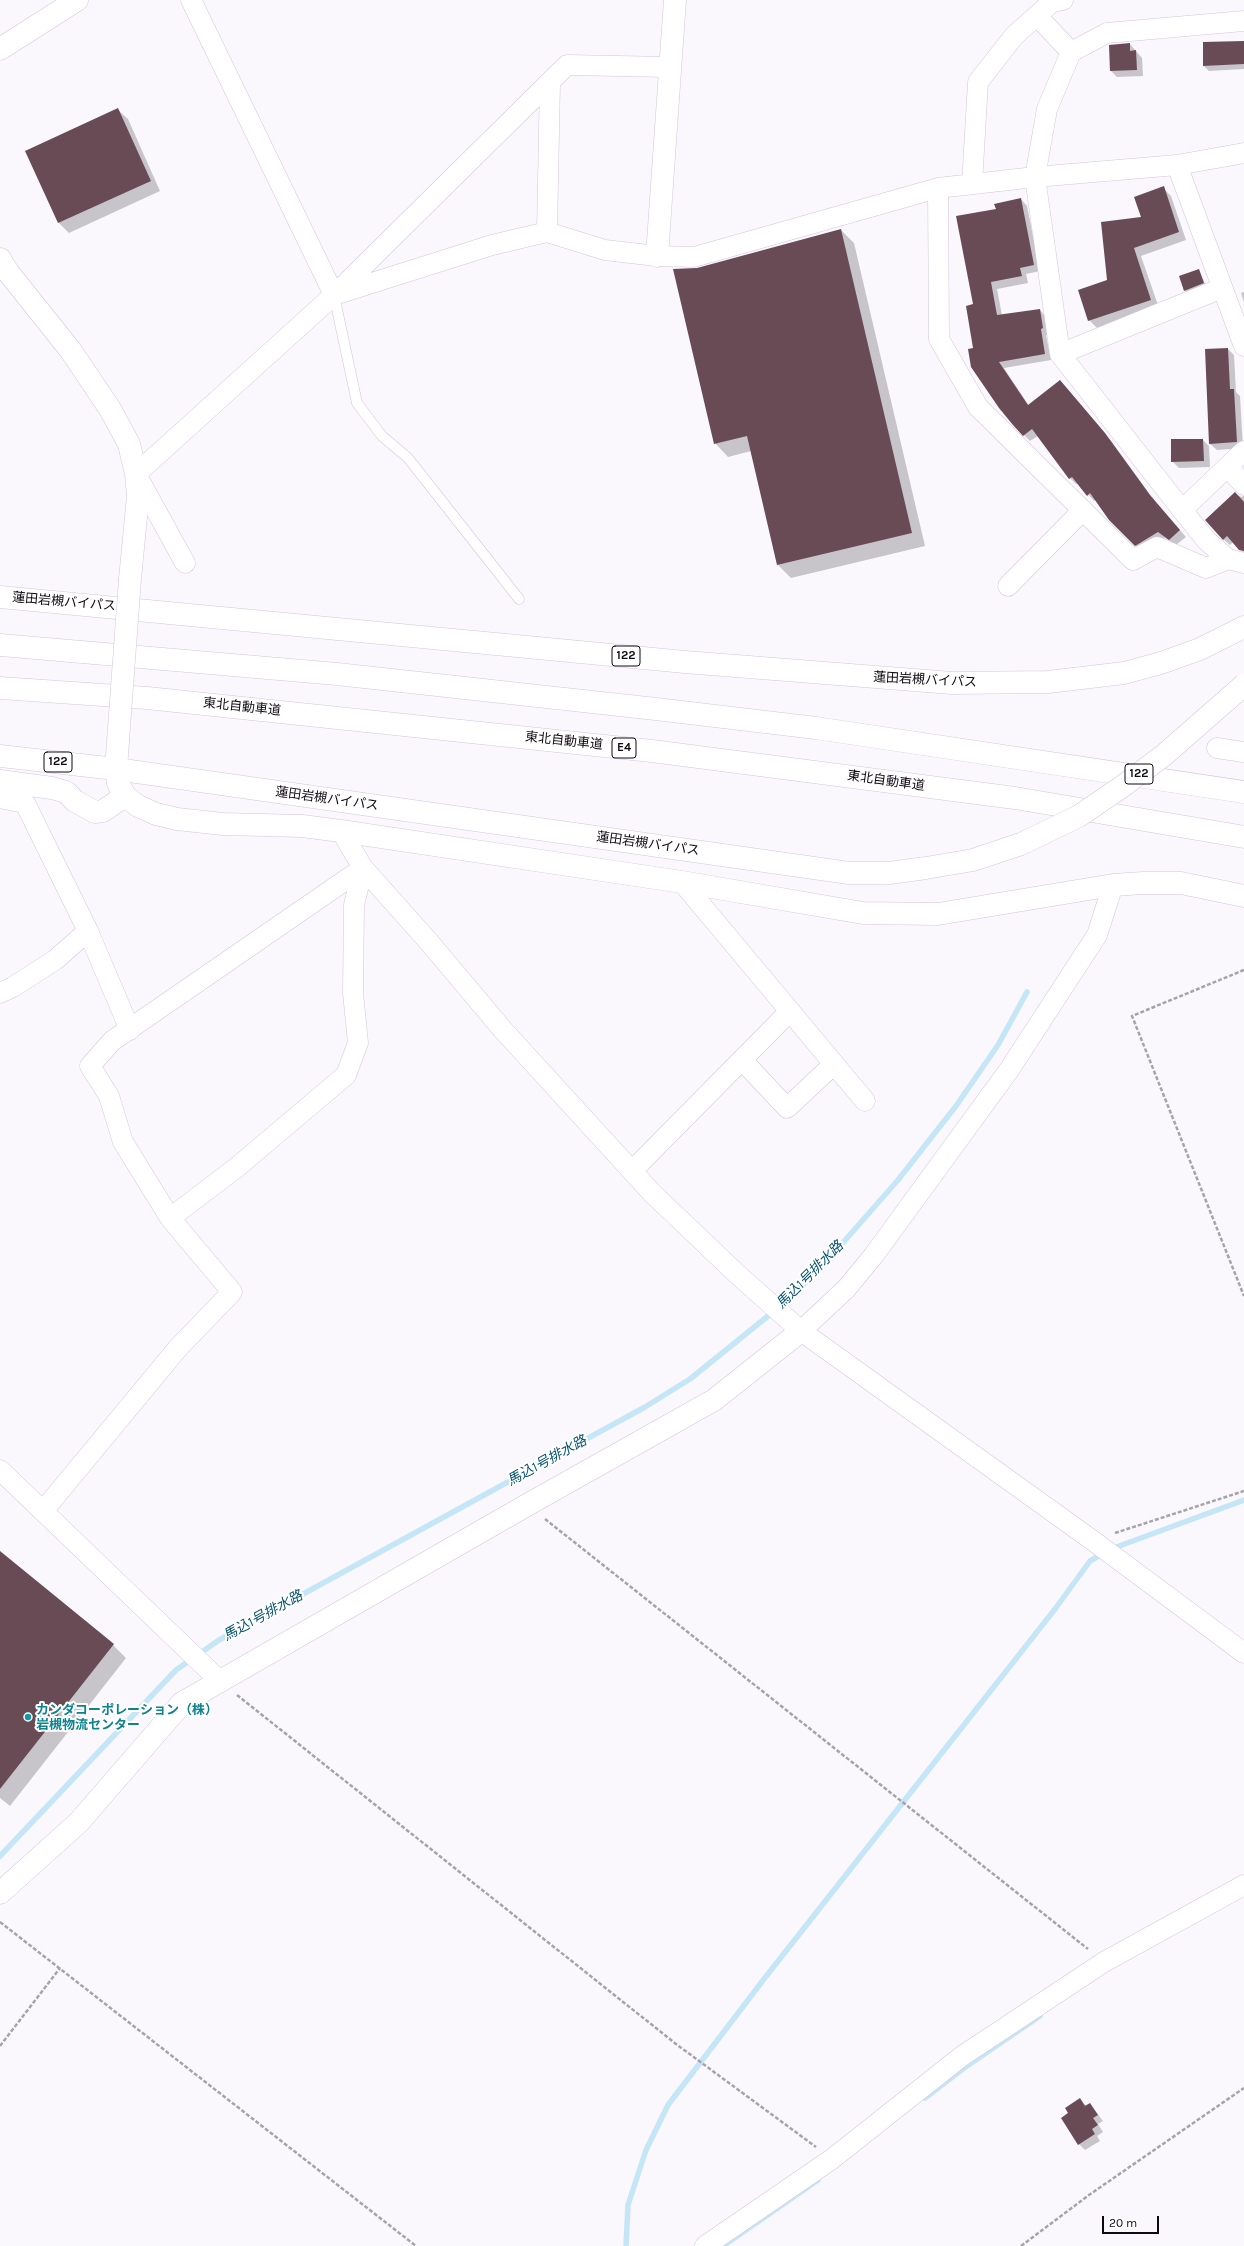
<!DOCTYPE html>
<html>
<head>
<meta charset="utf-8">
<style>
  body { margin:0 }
  #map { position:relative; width:1244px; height:2246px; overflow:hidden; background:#faf7fd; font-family:Karla,sans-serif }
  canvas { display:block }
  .scale { position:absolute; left:1102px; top:2216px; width:57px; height:18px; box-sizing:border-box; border:2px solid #0f0912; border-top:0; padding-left:5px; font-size:12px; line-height:14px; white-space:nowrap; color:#0f0912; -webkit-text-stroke:3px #fff; paint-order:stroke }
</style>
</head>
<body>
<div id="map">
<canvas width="1244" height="2246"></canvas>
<div class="scale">20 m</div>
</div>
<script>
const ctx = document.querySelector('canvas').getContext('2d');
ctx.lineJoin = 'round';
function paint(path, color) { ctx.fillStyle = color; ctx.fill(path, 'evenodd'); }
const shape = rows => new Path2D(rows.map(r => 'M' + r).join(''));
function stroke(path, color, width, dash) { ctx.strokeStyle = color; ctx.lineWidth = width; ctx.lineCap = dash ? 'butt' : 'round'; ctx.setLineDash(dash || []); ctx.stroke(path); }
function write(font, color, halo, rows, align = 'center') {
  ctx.font = font + ' Karla,"Noto Sans JP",sans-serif'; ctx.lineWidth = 4; ctx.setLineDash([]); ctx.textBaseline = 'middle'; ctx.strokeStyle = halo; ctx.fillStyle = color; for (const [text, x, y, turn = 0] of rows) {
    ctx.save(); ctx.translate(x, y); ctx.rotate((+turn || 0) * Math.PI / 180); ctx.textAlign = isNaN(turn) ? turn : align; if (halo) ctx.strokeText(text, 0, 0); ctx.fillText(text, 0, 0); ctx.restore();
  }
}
paint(shape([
  [1244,43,1244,69,1209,71,1204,66],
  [1130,44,1142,58,1143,76,1117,77,1111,71],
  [118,110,128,119,160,191,69,233,59,223,27,151],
  [1163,188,1171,196,1186,240,1141,256,1159,308,1097,328,1089,320,1142,218],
  [1021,199,1027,206,1040,271,1026,274,1028,283,997,289,1002,315,1040,310,1046,317,1049,335,1046,335,1051,360,1004,368,1029,406,1066,388,1111,441,1156,503,1186,537,1176,545,1165,538,1142,552,1110,519,1096,500,1094,501,1078,483,1076,484,1070,478,1038,436,1030,441,1013,424,974,349,974,305,997,210],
  [841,230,854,243,925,546,791,578,778,565,751,451,728,457,715,443,697,269],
  [1199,270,1206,286,1188,293,1185,290],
  [1244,292,1244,302,1241,293],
  [1228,349,1234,355,1236,392,1240,396,1243,448,1217,450,1210,444],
  [1203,440,1209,446,1210,467,1179,468,1172,461],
  [1235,493,1241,497,1244,496,1244,553,1233,542,1230,545,1223,539,1207,521],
  [0,1552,113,1645,126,1658,10,1806,0,1798],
  [1080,2099,1086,2106,1090,2104,1103,2121,1098,2124,1103,2132,1097,2136,1100,2141,1085,2150,1079,2144,1069,2113]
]), '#0003');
stroke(shape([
  [780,1306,819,1270,898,1180,956,1106,998,1045,1027,992],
  [1111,1549,1244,1500],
  [0,1856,176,1670,219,1640,645,1407,690,1379,773,1312],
  [925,2098,964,2068,1040,2016],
  [626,2246,628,2205,646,2150,668,2105,764,1979,1055,1609,1090,1561,1104,1553],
  [723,2246,818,2180]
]), '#c5e6f7', 5.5);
paint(shape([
  [1244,41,1244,64,1203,66,1203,42],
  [1130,43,1130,51,1136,50,1137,70,1110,71,1109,45],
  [118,108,151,181,58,223,25,151],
  [1164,186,1179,232,1134,248,1151,300,1088,321,1078,290,1107,280,1101,222,1141,217,1134,197],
  [1021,198,1034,265,1020,268,1022,276,991,282,997,315,1040,309,1043,328,1041,329,1045,354,999,362,1028,405,1060,380,1105,433,1150,495,1180,530,1169,540,1158,532,1135,546,1109,520,1090,493,1087,496,1072,477,1069,479,1032,429,1023,436,1013,425,999,408,971,367,968,349,973,348,966,306,973,304,956,216,996,209,994,204],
  [841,229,912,533,777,565,747,436,714,444,673,269,697,268],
  [1199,269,1204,283,1184,291,1179,276],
  [1228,348,1230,389,1234,389,1237,442,1209,444,1205,349],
  [1171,439,1203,439,1204,461,1171,462],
  [1235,492,1244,502,1244,551,1239,550,1227,536,1223,540,1205,520],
  [0,1551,114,1644,0,1789],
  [1080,2098,1085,2106,1090,2103,1098,2115,1093,2118,1098,2125,1092,2129,1095,2134,1078,2145,1061,2118,1068,2113,1065,2108]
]), '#694b56');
const service = shape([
  [334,295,357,403,382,436,408,458,519,599]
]);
const minor = shape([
  [191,0,334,295],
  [1037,16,1071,52],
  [1177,165,1244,346],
  [972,184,978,82,1014,36,1052,2,1063,0],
  [938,188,939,339,978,407,1133,560,1157,547,1206,568,1228,559,1244,563],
  [547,232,550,82],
  [334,295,492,245,547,232,605,250,657,256,694,257,938,188,1035,177,1177,165,1244,153],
  [1060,354,1222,288],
  [1228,467,1244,485],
  [1182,510,1244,451],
  [1228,559,1207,541,1182,510,1060,354,1035,177,1047,109,1071,52,1107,33,1244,21],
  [185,563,136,474,334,295,567,65,669,67],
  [1008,586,1083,510],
  [1217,748,1244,752],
  [0,798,25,803,88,931,55,960,13,987,0,993],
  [341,831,363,868,429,942,503,1030,652,1193,737,1274,801,1331,1092,1540,1244,1653],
  [682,882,865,1101],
  [88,931,130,1030],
  [742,1060,787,1108,834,1064],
  [632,1171,790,1011],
  [170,1218,123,1142,109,1096,90,1066,112,1041,363,868],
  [801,1331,846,1289,874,1255,1009,1070,1097,935,1113,885],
  [0,1470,221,1682],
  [43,1511,178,1348,232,1292,170,1218,236,1168,346,1075,358,1043,353,993,354,905,363,868],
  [705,2246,832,2159,962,2056,1104,1962,1244,1885]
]);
const tertiary = shape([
  [0,49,77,0],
  [657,256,675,0],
  [0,259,8,272,71,351,110,409,129,444,136,474,138,496,130,579],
  [118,741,116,769,118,783,125,796,138,806,156,814,177,819,223,824,302,826,341,831,682,882,863,913,938,914,1113,885,1143,883,1181,883,1244,896],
  [0,781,52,788,66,792,75,801,95,812,103,811,125,796],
  [0,1893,79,1822,182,1703,527,1505,714,1400,801,1331]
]);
const trunk = shape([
  [0,597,685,662,952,683,1048,682,1124,673,1161,663,1200,649,1244,627],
  [0,756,116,769,849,873,889,873,926,868,973,860,1021,844]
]);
const motorway = shape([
  [0,645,337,674,656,709,816,728,1244,792],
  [0,688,147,698,652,751,1015,798,1244,837]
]);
stroke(service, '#d6c4e0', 11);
stroke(minor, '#d6c4e0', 21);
stroke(tertiary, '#d6c4e0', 23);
stroke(trunk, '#d6c4e0', 23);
stroke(motorway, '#d6c4e0', 23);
stroke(shape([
  [1244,970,1132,1016,1244,1296],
  [545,1519,1088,1949],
  [1115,1533,1244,1491],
  [237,1695,676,2044,816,2147],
  [0,1922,416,2246],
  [0,2046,60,1968],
  [1021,2246,1089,2195,1244,2088]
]), '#a7a3aa', 2.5, [4, 2]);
stroke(service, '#fff', 10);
stroke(minor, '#fff', 20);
stroke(tertiary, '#fff', 22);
stroke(trunk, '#fff', 22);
stroke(motorway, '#fff', 22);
const tertiaryBridge = shape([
  [118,741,130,579]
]);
const trunkBridge = shape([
  [1021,844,1079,816,1123,786,1164,755,1244,685]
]);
stroke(tertiaryBridge, '#d6c4e0', 23, []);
stroke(trunkBridge, '#d6c4e0', 23, []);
stroke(tertiaryBridge, '#fff', 22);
stroke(trunkBridge, '#fff', 22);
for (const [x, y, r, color] of [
  [28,1717,4,"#0f9aa8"]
]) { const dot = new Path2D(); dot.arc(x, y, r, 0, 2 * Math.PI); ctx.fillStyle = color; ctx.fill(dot); stroke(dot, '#fff', 1.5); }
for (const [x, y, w] of [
  [626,656,28],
  [624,748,24],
  [58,762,28],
  [1139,774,28]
]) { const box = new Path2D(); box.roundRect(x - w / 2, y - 10, w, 20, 3); ctx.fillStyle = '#fff'; ctx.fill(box); stroke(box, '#0f0912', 1); }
write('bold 12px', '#0f0912', null, [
  ["122",626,656],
  ["E4",624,748],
  ["122",58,762],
  ["122",1139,774]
]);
write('13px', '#0f0912', '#fff', [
  ["蓮田岩槻バイパス",64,602,5],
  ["蓮田岩槻バイパス",925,680,3],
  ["東北自動車道",242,707,6],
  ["東北自動車道",564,741,6],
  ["東北自動車道",886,781,8],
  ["蓮田岩槻バイパス",327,799,8],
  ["蓮田岩槻バイパス",648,844,8]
]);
write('bold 13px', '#0d838f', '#fff', [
  ["カンダコーポレーション（株）",36,1710],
  ["岩槻物流センター",36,1725]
], 'left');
write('italic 14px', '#06526f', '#fff', [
  ["馬込1号排水路",810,1275,-45],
  ["馬込1号排水路",547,1461,-29],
  ["馬込1号排水路",263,1616,-29]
]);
</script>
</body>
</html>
